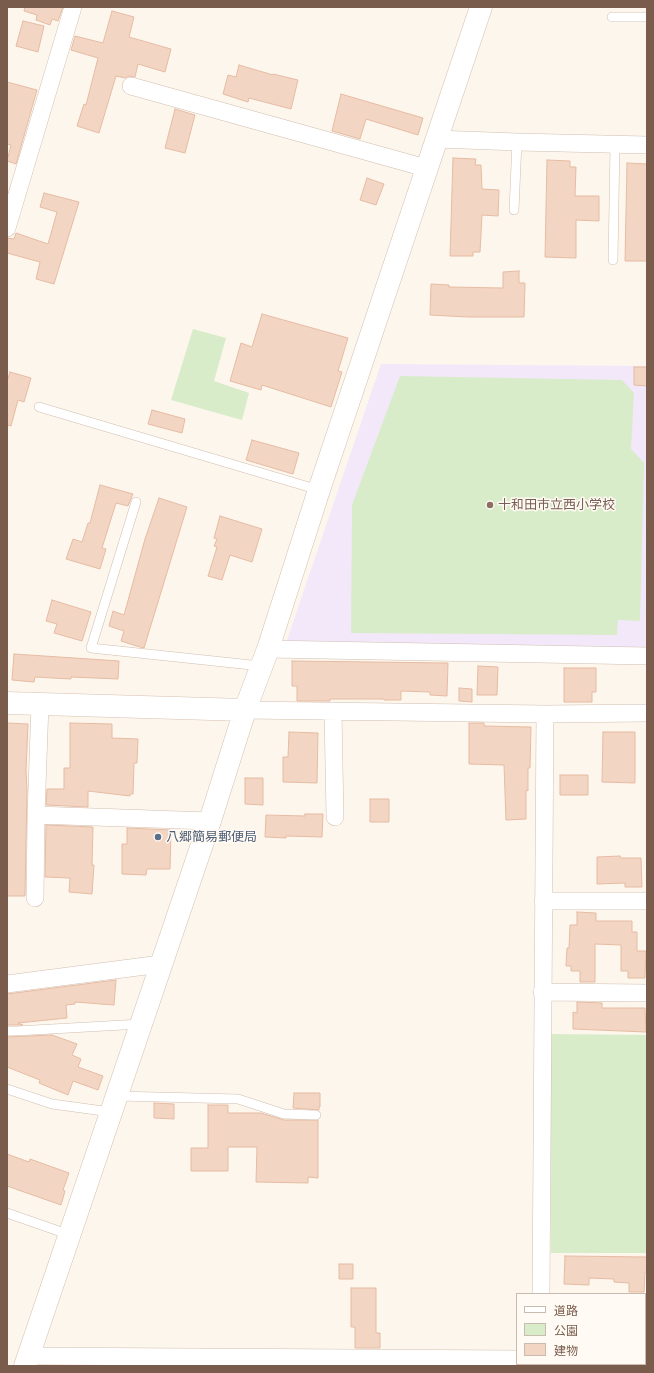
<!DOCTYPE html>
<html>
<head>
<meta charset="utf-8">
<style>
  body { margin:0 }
  #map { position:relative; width:654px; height:1373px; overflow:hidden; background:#fdf6ec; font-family:Quicksand,"Noto Sans JP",sans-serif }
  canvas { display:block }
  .frame { position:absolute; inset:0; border:8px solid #7a5c4d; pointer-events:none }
  .legend { position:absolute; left:516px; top:1293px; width:130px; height:72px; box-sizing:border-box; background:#fffaf3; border:1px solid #cabbb1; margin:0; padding:5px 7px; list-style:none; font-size:12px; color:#7a5c4d }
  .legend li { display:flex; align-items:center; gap:8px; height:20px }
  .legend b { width:20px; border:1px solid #cabbb1 }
</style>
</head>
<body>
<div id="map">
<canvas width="654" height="1373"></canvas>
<div class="frame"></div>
<ul class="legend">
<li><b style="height:5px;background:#fff"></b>道路</li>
<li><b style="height:11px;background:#d8ecc9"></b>公園</li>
<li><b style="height:11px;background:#f3d5c3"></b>建物</li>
</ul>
</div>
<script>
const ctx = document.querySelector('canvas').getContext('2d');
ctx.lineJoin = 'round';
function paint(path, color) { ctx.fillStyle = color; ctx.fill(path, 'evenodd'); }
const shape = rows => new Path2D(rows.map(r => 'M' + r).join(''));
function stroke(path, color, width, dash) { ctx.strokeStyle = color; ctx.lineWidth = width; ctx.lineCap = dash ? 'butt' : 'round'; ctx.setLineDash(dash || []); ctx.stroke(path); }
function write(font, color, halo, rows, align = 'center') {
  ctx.font = font + ' Quicksand,"Noto Sans JP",sans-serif'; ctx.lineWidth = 3; ctx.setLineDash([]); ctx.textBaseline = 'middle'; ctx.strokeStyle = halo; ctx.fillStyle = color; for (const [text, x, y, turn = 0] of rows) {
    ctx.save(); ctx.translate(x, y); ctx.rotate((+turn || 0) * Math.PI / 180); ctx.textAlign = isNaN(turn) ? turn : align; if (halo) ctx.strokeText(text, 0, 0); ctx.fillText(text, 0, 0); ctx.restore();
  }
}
paint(shape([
  [381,364,647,366,647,650,286,643]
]), '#f3e8fa');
paint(shape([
  [193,329,226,338,214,381,249,393,242,420,171,400],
  [400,376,622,380,634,393,631,449,644,463,640,621,618,620,617,635,351,633,352,505],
  [550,1034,647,1035,647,1253,551,1253]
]), '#d8ecc9');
const building = shape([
  [25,7,63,7,58,21,52,19,50,25,36,20,37,15,24,11,25,7],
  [112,11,134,17,129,37,171,49,165,72,138,64,135,77,129,76,125,78,116,76,99,133,77,126,84,104,86,105,98,58,71,50,75,36,103,43,112,11],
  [23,21,44,26,38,52,16,46,23,21],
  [239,65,273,75,273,74,298,80,291,109,249,98,248,102,223,94,228,75,236,77,239,65],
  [7,82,37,90,16,164,7,161,11,145,7,144,7,82],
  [341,94,423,118,418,135,366,119,360,139,332,131,341,94],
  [175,109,195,115,185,153,165,148,175,109],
  [453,158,476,159,475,165,481,165,482,189,499,190,498,216,482,215,480,252,473,252,473,256,450,256,453,158],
  [547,160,570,161,570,167,576,167,575,196,599,196,599,221,576,220,576,258,545,257,547,160],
  [627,163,647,164,647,261,625,261,627,163],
  [367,178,384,184,376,205,360,200,367,178],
  [44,193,79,202,54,284,36,279,40,262,7,253,7,238,14,239,16,233,48,244,57,212,40,207,44,193],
  [519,271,519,283,525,283,524,317,468,317,430,315,431,284,449,285,449,287,503,288,503,272,519,271],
  [262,314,348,338,338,371,342,372,331,407,262,385,261,390,230,381,241,343,252,347,262,314],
  [634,367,647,367,647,386,634,385,634,367],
  [10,372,31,378,24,402,18,400,11,426,7,425,7,382,10,372],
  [152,410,185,419,182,433,148,424,152,410],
  [252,440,299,453,293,474,246,460,252,440],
  [100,485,133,494,128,506,116,503,102,548,106,549,100,569,66,559,73,539,82,542,88,523,90,523,100,485],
  [159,498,187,507,144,648,140,647,121,641,124,631,109,626,113,611,124,615,145,539,159,498],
  [220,516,262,529,252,562,230,555,222,580,208,576,217,547,214,546,217,539,214,538,220,516],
  [52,600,91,612,82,641,54,633,57,624,46,621,52,600],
  [14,654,119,661,118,679,71,677,71,679,35,677,34,682,12,680,14,654],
  [292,661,448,663,447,696,430,695,430,692,401,691,401,700,384,700,384,699,330,699,330,701,297,701,297,686,292,686,292,661],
  [478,666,498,667,497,695,477,695,478,666],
  [564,668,596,668,596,692,592,692,592,702,564,702,564,668],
  [459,688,472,689,472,702,459,701,459,688],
  [7,723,28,724,26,771,27,789,25,896,7,896,7,723],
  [70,723,112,724,112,738,138,739,137,763,134,763,133,794,130,794,130,796,88,791,88,807,46,805,47,789,64,789,64,768,70,768,70,723],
  [469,723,484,723,484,726,531,727,530,768,528,768,528,791,526,790,526,819,506,820,504,765,469,764,469,723],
  [289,732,318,733,317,783,283,782,283,757,288,757,289,732],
  [603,732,635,732,635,783,602,782,603,732],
  [560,775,588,775,588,795,560,795,560,775],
  [245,778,263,778,263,805,245,804,245,778],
  [370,799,389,799,389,822,370,822,370,799],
  [305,814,323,814,322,837,286,836,286,838,265,837,266,815,305,816,305,814],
  [46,825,93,827,92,865,94,865,92,894,69,892,70,878,45,877,46,825],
  [127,828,171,830,170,869,147,869,146,875,122,874,122,844,127,844,127,828],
  [620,856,621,858,641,858,642,887,625,887,625,883,597,884,597,857,620,856],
  [577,912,596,913,596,921,632,921,632,932,637,932,637,951,646,951,645,978,628,978,628,971,621,971,621,945,595,944,595,982,580,982,580,971,571,971,571,966,566,966,567,948,569,948,570,925,577,925,577,912],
  [116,980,114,1005,75,1002,75,1004,66,1005,67,1018,18,1023,23,1025,7,1025,7,994,116,980],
  [577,1002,602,1003,602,1008,645,1008,646,1032,573,1029,573,1012,577,1013,577,1002],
  [52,1035,77,1044,72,1055,81,1059,78,1067,103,1076,98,1090,73,1081,68,1095,39,1083,40,1080,7,1067,7,1037,52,1035],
  [294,1093,320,1093,320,1107,319,1107,319,1110,293,1108,294,1093],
  [154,1103,174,1104,174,1119,154,1118,154,1103],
  [208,1105,228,1105,228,1113,261,1113,284,1120,318,1120,318,1178,308,1177,308,1183,256,1182,257,1147,228,1147,228,1171,191,1171,191,1148,208,1148,208,1105],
  [7,1154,29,1162,30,1159,69,1173,63,1190,65,1191,61,1205,7,1186,7,1154],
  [565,1256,647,1257,647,1272,645,1272,644,1292,629,1292,629,1283,614,1282,614,1279,589,1278,589,1285,564,1284,565,1256],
  [339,1264,353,1264,353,1279,339,1279,339,1264],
  [351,1288,376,1288,376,1333,380,1333,380,1348,355,1348,355,1327,351,1327,351,1288]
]);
paint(building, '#f3d5c3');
stroke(building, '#e6bba3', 1);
const lane = shape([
  [612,17,647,17],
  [514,210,517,142],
  [613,260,615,144],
  [39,407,319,490],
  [136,502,91,648,261,666],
  [7,1031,16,1031,141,1024],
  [7,1089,52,1104,111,1112],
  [117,1096,238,1099,284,1114,316,1115],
  [7,1213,70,1235]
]);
const street = shape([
  [131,86,426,168],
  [437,139,517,142,647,145],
  [7,228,73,7],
  [268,649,647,656],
  [245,710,545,714,647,713],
  [333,711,335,817],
  [36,815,210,821],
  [35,898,36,815,40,704],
  [543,901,647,901],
  [7,984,161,964],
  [542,992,647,993],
  [541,1294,545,714],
  [645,1303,647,1303],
  [29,1356,517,1359],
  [623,1366,623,1364]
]);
const secondary = shape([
  [7,703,245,710],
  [25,1366,210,821,245,710,268,649,319,490,481,7]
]);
stroke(lane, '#d1beb0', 10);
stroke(street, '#d1beb0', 18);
stroke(secondary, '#d6c0b0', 23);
stroke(lane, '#fff', 9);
stroke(street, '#fff', 17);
stroke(secondary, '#fff', 22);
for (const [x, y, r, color] of [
  [490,505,4,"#8d6e63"],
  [158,837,4,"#5c6f8a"]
]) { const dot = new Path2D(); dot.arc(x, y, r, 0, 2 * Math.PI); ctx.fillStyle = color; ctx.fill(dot); stroke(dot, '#fffaf3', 1.5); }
write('13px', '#785e54', '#fffaf3', [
  ["十和田市立西小学校",498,505]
], 'left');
write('13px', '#4e5e75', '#fffaf3', [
  ["八郷簡易郵便局",166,837]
], 'left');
</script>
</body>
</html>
